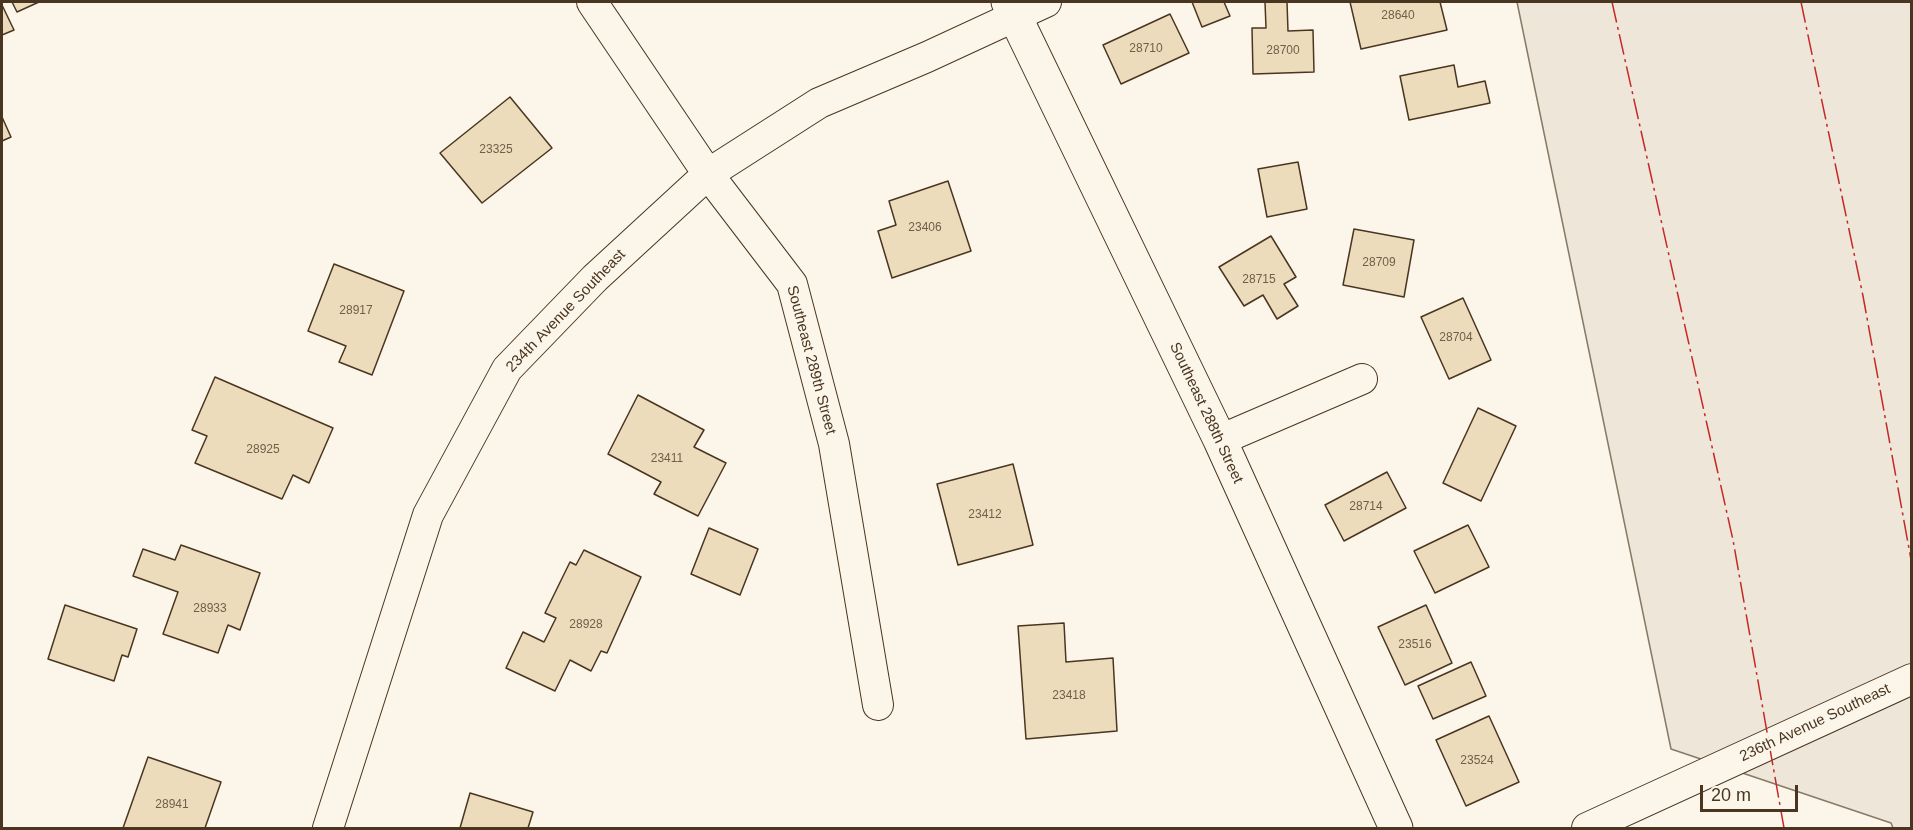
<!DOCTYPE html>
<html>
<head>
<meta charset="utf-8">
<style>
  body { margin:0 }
  #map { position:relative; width:1913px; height:830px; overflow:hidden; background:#fbf6e9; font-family:Helvetica,sans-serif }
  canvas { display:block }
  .frame { position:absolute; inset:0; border:3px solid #4a3520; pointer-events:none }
  .scale { position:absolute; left:1700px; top:785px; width:98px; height:27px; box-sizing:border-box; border:3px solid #4a3520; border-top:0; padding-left:8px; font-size:18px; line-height:21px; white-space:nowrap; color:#4a3520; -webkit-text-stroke:4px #fbf6e9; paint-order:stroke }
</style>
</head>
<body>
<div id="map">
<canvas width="1913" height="830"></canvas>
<div class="frame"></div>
<div class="scale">20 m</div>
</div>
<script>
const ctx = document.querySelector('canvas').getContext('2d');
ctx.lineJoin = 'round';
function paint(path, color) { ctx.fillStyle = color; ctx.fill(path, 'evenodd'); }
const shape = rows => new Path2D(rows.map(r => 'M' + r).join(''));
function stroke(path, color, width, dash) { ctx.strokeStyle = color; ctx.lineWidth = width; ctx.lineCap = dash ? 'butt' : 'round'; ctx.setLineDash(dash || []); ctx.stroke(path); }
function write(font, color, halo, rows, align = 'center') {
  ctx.font = font + ' Helvetica,sans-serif'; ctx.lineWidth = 4.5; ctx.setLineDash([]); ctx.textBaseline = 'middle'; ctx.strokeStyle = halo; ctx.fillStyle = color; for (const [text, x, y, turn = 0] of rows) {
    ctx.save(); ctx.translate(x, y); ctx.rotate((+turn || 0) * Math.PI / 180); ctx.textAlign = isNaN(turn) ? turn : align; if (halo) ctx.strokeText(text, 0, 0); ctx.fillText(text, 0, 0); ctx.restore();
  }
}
const green = shape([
  [1517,2,1911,2,1911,828,1893,828,1891,823,1671,749,1517,2]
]);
paint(green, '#ede6d9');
stroke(green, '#887966', 1.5);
const building = shape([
  [12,2,39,2,17,12,12,2],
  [1192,2,1224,2,1230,16,1202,27,1192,2],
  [1265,2,1287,2,1288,31,1313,30,1314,72,1253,74,1252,28,1266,28,1265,2],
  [1350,2,1440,2,1447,30,1361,49,1350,2],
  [2,5,14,30,2,35,2,5],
  [1170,14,1189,53,1121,84,1103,45,1170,14],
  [1454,65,1458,87,1485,81,1490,103,1409,120,1400,76,1454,65],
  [510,97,552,148,482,203,440,153,510,97],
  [2,117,11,137,2,141,2,117],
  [1298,162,1307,209,1267,217,1258,169,1298,162],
  [948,181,971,251,892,278,878,231,896,225,889,201,948,181],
  [1354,229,1414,240,1404,297,1343,285,1354,229],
  [1271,236,1296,277,1284,284,1298,306,1277,319,1263,295,1244,306,1219,267,1271,236],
  [334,264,404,291,372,375,339,362,346,346,308,331,334,264],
  [1463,298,1491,360,1449,379,1421,317,1463,298],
  [215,377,333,428,309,483,293,475,282,499,195,463,207,436,192,430,215,377],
  [638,395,704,430,694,447,726,463,698,516,654,494,661,482,608,454,638,395],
  [1478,408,1516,426,1481,501,1443,483,1478,408],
  [1013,464,1033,545,958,565,937,484,1013,464],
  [1387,472,1406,508,1344,541,1325,505,1387,472],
  [1468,525,1489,567,1435,593,1414,551,1468,525],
  [709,528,758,549,740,595,691,574,709,528],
  [181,545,260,573,240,630,228,625,218,653,163,634,178,592,133,576,143,549,175,560,181,545],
  [584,550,641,577,607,653,601,651,591,671,570,660,555,691,506,668,523,632,544,642,556,618,545,613,570,562,576,565,584,550],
  [65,605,137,629,128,657,122,655,114,681,48,659,65,605],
  [1426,605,1452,663,1405,685,1378,627,1426,605],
  [1064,623,1066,662,1113,658,1117,731,1026,739,1018,626,1064,623],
  [1471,662,1486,696,1433,719,1418,686,1471,662],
  [1489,716,1519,782,1466,806,1436,740,1489,716],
  [148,757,221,782,205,828,123,828,148,757],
  [470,793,533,812,528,828,460,828,470,793]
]);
paint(building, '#ecdcbc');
stroke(building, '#4a3520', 1.5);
const minor = shape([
  [592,2,708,174,792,284,834,444,878,705],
  [1220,440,1362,379],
  [328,828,428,515,507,369,595,278,708,174,819,103,927,57,1046,2],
  [1587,828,1912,679]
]);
const tertiary = shape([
  [1008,2,1220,440,1396,828]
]);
stroke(minor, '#4a3520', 32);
stroke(tertiary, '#4a3520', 35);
stroke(minor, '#fbf6e9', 30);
stroke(tertiary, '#fbf6e9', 33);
stroke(shape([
  [1612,2,1733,540,1784,828],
  [1801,2,1863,296,1912,565]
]), '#c62828', 1.5, [21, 4.5, 3, 4.5]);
write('12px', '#725f47', null, [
  ["28640",1398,16],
  ["28710",1146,49],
  ["28700",1283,51],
  ["23325",496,150],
  ["23406",925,228],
  ["28709",1379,263],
  ["28715",1259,280],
  ["28917",356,311],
  ["28704",1456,338],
  ["28925",263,450],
  ["23411",667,459],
  ["28714",1366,507],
  ["23412",985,515],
  ["28933",210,609],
  ["28928",586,625],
  ["23516",1415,645],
  ["23418",1069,696],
  ["23524",1477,761],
  ["28941",172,805]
]);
write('15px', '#4a3520', '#fbf6e9', [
  ["234th Avenue Southeast",566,311,-46],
  ["Southeast 289th Street",811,360,75],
  ["Southeast 288th Street",1206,413,65],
  ["236th Avenue Southeast",1815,723,-25]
]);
</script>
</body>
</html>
